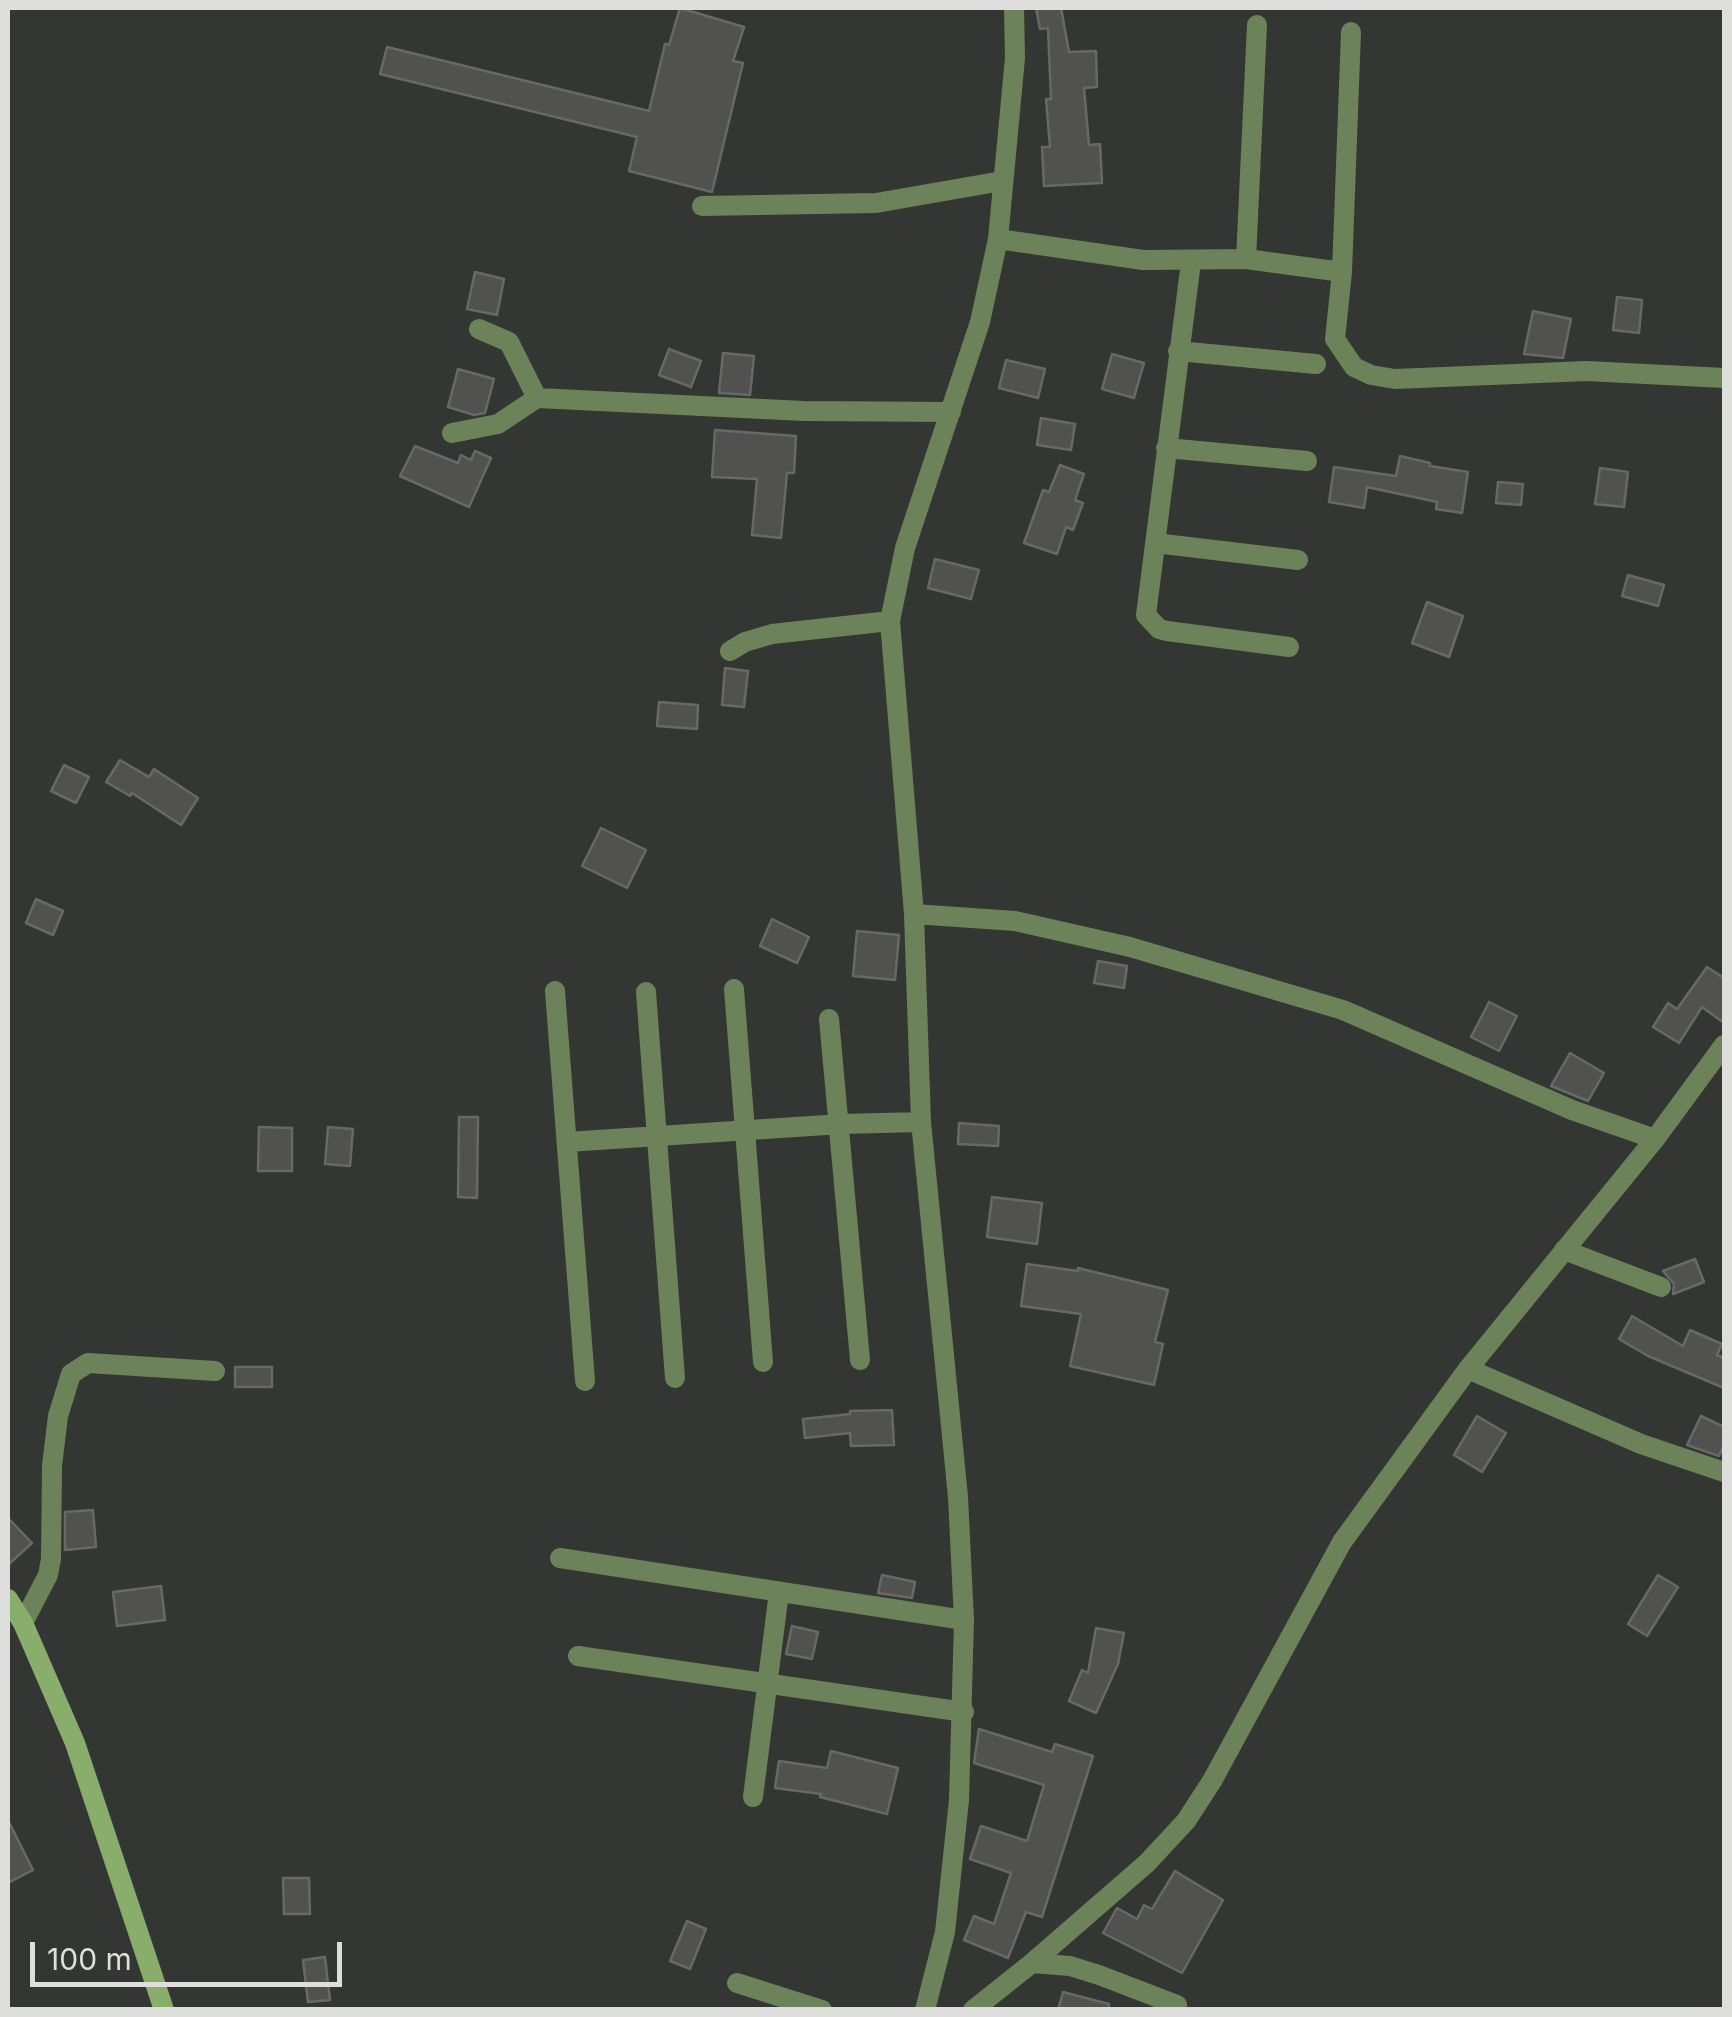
<!DOCTYPE html>
<html>
<head>
<meta charset="utf-8">
<style>
  body { margin:0 }
  #map { position:relative; width:1732px; height:2017px; overflow:hidden; background:#343633; font-family:Inter,sans-serif }
  canvas { display:block }
  .frame { position:absolute; inset:0; border:10px solid #dedfdd; pointer-events:none }
  .scale { position:absolute; left:30px; top:1942px; width:312px; height:45px; box-sizing:border-box; border:5px solid #dedfdd; border-top:0; padding-left:12px; font-size:30px; line-height:35px; white-space:nowrap; color:#dedfdd; -webkit-text-stroke:8px #343633; paint-order:stroke }
</style>
</head>
<body>
<div id="map">
<canvas width="1732" height="2017"></canvas>
<div class="frame"></div>
<div class="scale">100 m</div>
</div>
<script>
const ctx = document.querySelector('canvas').getContext('2d');
ctx.lineJoin = 'round';
function paint(path, color) { ctx.fillStyle = color; ctx.fill(path, 'evenodd'); }
const shape = rows => new Path2D(rows.map(r => 'M' + r).join(''));
function stroke(path, color, width, dash) { ctx.strokeStyle = color; ctx.lineWidth = width; ctx.lineCap = dash ? 'butt' : 'round'; ctx.setLineDash(dash || []); ctx.stroke(path); }
const building = shape([
  [680,8,744,27,733,61,743,63,712,192,629,171,637,137,380,74,387,47,649,111,665,44,669,45,680,8],
  [1036,8,1061,8,1069,52,1096,51,1097,87,1084,88,1089,145,1100,144,1102,183,1044,186,1042,147,1050,147,1046,99,1051,99,1048,28,1040,29,1036,8],
  [475,272,504,279,497,315,467,309,475,272],
  [1617,297,1642,300,1639,333,1613,330,1617,297],
  [1533,311,1571,319,1563,358,1524,354,1533,311],
  [669,349,701,361,691,387,659,375,669,349],
  [723,353,754,356,750,395,719,393,723,353],
  [1112,354,1144,363,1134,398,1102,389,1112,354],
  [1006,360,1045,369,1038,398,999,388,1006,360],
  [458,369,494,379,485,413,474,415,448,407,458,369],
  [1041,418,1075,424,1071,450,1037,445,1041,418],
  [715,430,796,436,794,473,787,473,781,538,752,535,757,479,712,477,715,430],
  [415,446,458,463,461,455,471,460,475,451,491,458,469,507,400,476,415,446],
  [1400,456,1430,463,1430,466,1468,472,1462,513,1436,509,1437,502,1367,487,1364,508,1329,502,1334,467,1396,476,1400,456],
  [1060,465,1084,474,1075,500,1083,503,1073,530,1066,527,1057,554,1024,543,1043,490,1049,492,1060,465],
  [1600,468,1628,472,1624,507,1595,504,1600,468],
  [1498,482,1523,484,1521,505,1496,503,1498,482],
  [935,559,979,570,971,599,928,588,935,559],
  [1628,575,1664,585,1658,606,1622,596,1628,575],
  [1427,602,1463,616,1449,657,1412,643,1427,602],
  [725,668,748,671,744,707,722,705,725,668],
  [659,702,698,705,697,729,657,726,659,702],
  [120,760,149,777,154,769,198,798,181,825,132,793,130,796,106,782,120,760],
  [64,765,89,777,76,803,51,791,64,765],
  [601,828,646,850,627,888,582,866,601,828],
  [36,899,63,911,53,935,26,923,36,899],
  [772,919,809,937,797,963,760,946,772,919],
  [857,931,899,935,895,980,853,976,857,931],
  [1098,961,1127,966,1124,988,1094,983,1098,961],
  [1707,967,1724,978,1724,1023,1702,1007,1679,1043,1653,1027,1668,1003,1677,1009,1707,967],
  [1489,1002,1517,1016,1499,1051,1471,1037,1489,1002],
  [1570,1053,1604,1073,1588,1101,1551,1086,1570,1053],
  [459,1117,478,1117,477,1198,458,1197,459,1117],
  [959,1123,999,1126,998,1146,958,1144,959,1123],
  [259,1127,292,1128,292,1171,258,1171,259,1127],
  [328,1127,353,1129,350,1166,325,1164,328,1127],
  [992,1197,1042,1203,1037,1244,987,1237,992,1197],
  [1695,1259,1704,1282,1673,1294,1674,1284,1663,1271,1695,1259],
  [1027,1264,1078,1271,1078,1268,1168,1290,1155,1342,1163,1344,1154,1385,1070,1366,1081,1314,1021,1306,1027,1264],
  [1632,1316,1683,1346,1690,1330,1722,1344,1717,1355,1724,1358,1724,1388,1648,1356,1619,1339,1632,1316],
  [235,1367,272,1367,272,1387,235,1387,235,1367],
  [892,1410,894,1445,851,1446,850,1433,805,1438,803,1419,850,1414,850,1411,892,1410],
  [1477,1416,1506,1433,1482,1472,1454,1455,1477,1416],
  [1701,1416,1724,1427,1724,1445,1719,1456,1687,1445,1701,1416],
  [93,1510,96,1547,65,1550,65,1512,93,1510],
  [8,1518,32,1543,8,1565,8,1518],
  [882,1575,915,1582,912,1598,878,1593,882,1575],
  [1658,1575,1678,1587,1647,1636,1628,1624,1658,1575],
  [161,1586,165,1620,117,1626,113,1592,161,1586],
  [792,1626,818,1632,812,1659,786,1654,792,1626],
  [1096,1628,1124,1633,1118,1664,1096,1713,1069,1701,1082,1670,1088,1673,1096,1628],
  [979,1729,1052,1752,1055,1744,1093,1756,1042,1917,1026,1912,1008,1958,964,1940,974,1916,994,1924,1011,1873,970,1859,981,1826,1027,1841,1044,1785,974,1763,979,1729],
  [831,1751,898,1768,887,1814,820,1797,821,1794,775,1788,779,1761,827,1768,831,1751],
  [8,1820,33,1870,8,1883,8,1820],
  [1175,1871,1223,1900,1182,1973,1103,1933,1117,1908,1137,1919,1144,1905,1152,1909,1175,1871],
  [283,1878,309,1878,310,1914,284,1914,283,1878],
  [687,1921,706,1929,690,1969,670,1961,687,1921],
  [325,1957,330,2000,308,2002,303,1960,325,1957],
  [1063,1992,1109,2004,1108,2010,1058,2010,1063,1992]
]);
paint(building, '#51524f');
stroke(building, '#676966', 2.5);
stroke(shape([
  [1351,32,1342,272,1335,339,1354,367,1371,375,1395,379,1587,371,1724,378],
  [702,206,876,203,1002,181],
  [998,239,1143,260,1246,259,1342,272],
  [1246,259,1257,25],
  [1191,262,1146,615,1159,629,1167,631,1289,647],
  [479,329,509,342,537,398],
  [1178,351,1316,364],
  [452,433,498,424,537,398,804,411,951,412],
  [1166,448,1307,461],
  [1155,543,1298,560],
  [730,651,745,642,772,634,890,621],
  [914,914,1015,921,1130,947,1343,1010,1572,1110,1655,1139],
  [734,989,763,1362],
  [555,991,585,1381],
  [646,992,675,1378],
  [829,1019,860,1360],
  [567,1142,841,1124,921,1122],
  [1564,1250,1661,1287],
  [1468,1369,1641,1444,1724,1472],
  [560,1558,964,1620],
  [23,1623,48,1575,51,1559,52,1466,58,1416,71,1374,88,1363,215,1371],
  [578,1656,964,1712],
  [753,1797,779,1592],
  [1032,1963,1070,1966,1099,1975,1177,2005],
  [737,1983,822,2010],
  [925,2010,945,1932,959,1800,964,1620,958,1497,921,1122,914,914,890,621,905,548,980,322,998,239,1015,58,1014,8],
  [973,2010,1032,1963,1147,1863,1186,1821,1212,1781,1342,1542,1468,1369,1655,1139,1724,1045]
]), '#6c8259', 20);
stroke(shape([
  [8,1599,23,1623,75,1743,164,2010]
]), '#89ad6a', 20);
</script>
</body>
</html>
